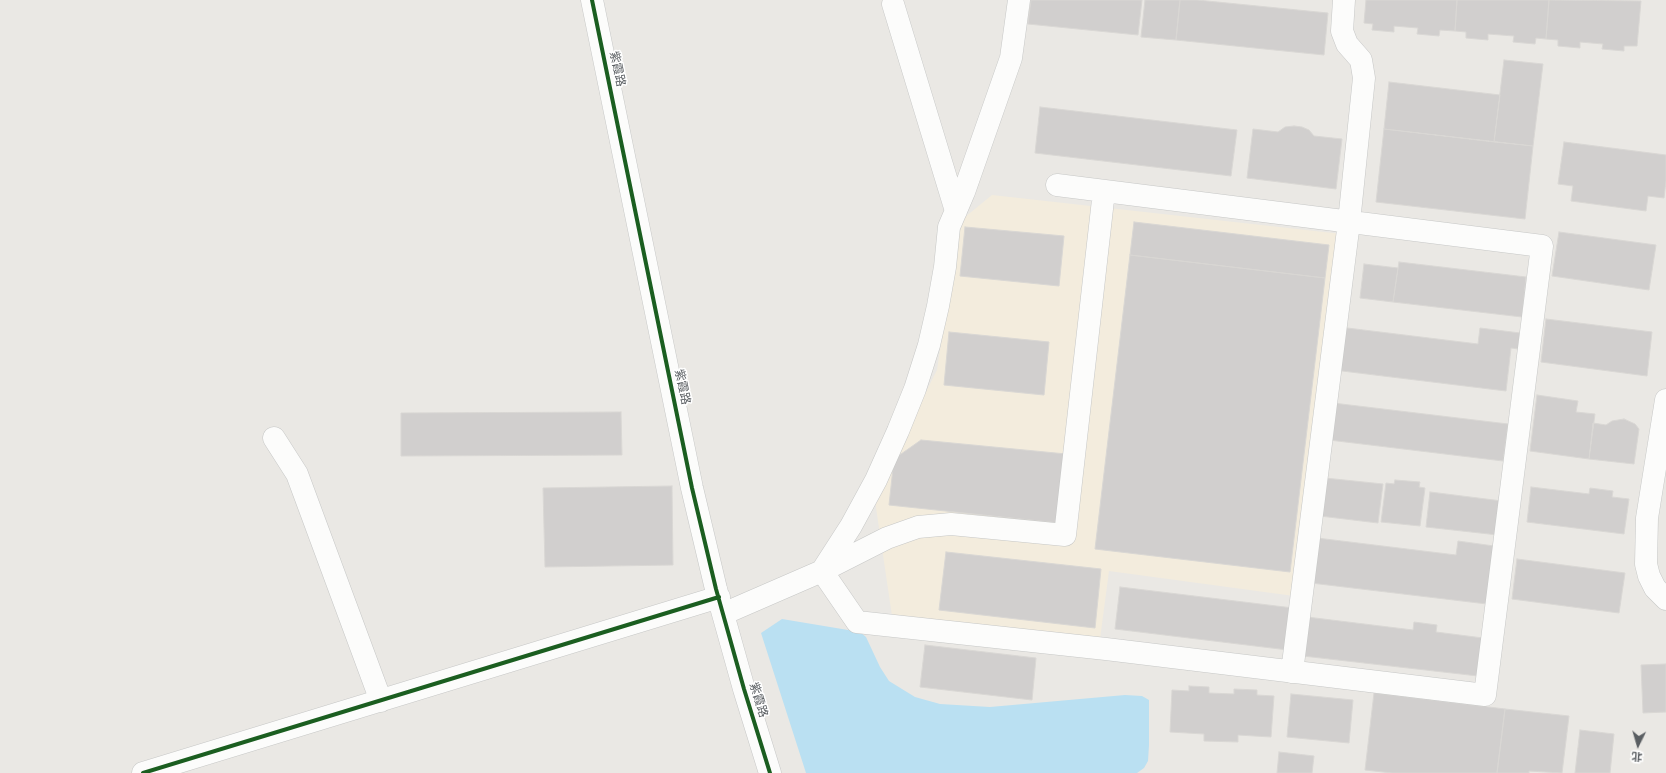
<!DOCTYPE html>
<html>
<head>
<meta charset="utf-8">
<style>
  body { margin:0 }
  #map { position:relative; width:1666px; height:773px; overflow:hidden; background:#eae8e4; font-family:"Archivo Narrow","Noto Sans SC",sans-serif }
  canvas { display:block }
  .north { position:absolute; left:1618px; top:725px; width:40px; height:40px; -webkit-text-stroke:3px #fff; paint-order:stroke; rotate:185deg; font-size:11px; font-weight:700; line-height:16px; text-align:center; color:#5a5e62 }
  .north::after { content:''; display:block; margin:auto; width:14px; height:18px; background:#5a5e62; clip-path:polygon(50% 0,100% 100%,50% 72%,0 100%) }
</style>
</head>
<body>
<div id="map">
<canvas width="1666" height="773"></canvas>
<div class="north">北</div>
</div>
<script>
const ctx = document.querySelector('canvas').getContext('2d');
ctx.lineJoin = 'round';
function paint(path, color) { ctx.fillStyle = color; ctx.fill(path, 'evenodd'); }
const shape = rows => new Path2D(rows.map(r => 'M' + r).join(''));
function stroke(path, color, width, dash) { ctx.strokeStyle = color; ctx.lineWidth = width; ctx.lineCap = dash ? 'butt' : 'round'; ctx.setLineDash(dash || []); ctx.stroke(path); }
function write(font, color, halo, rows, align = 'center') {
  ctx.font = font + ' "Archivo Narrow","Noto Sans SC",sans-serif'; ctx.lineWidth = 3; ctx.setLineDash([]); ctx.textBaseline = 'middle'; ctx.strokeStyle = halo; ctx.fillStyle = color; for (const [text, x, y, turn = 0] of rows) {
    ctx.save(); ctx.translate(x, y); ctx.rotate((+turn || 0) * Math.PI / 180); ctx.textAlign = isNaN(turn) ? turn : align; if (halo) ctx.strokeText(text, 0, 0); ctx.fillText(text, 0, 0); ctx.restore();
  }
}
paint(shape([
  [992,195,1342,234,1294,596,1109,571,1100,639,892,616,874,494,937,370,959,222]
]), '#f3ecdd');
paint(shape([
  [782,619,860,632,866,637,880,667,889,681,915,697,940,704,990,707,1125,695,1142,696,1149,700,1149,745,1148,761,1144,768,1137,773,806,773,761,633]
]), '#bae0f2');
const building = shape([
  [1031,0,1142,0,1138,35,1028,24,1031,0],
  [1145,0,1180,0,1176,40,1141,37,1145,0],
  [1180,0,1197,0,1328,13,1324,55,1176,40,1180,0],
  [1366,0,1457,0,1455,31,1440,30,1439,36,1417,34,1418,28,1394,26,1394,32,1372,30,1373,24,1364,23,1366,0],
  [1457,0,1549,0,1546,39,1536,38,1535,44,1513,42,1514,36,1488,34,1488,40,1466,38,1466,32,1455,31,1457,0],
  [1549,0,1641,1,1637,46,1624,46,1624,51,1602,49,1603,44,1580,42,1580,48,1558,46,1558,40,1546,39,1549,0],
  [1504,60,1543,64,1533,146,1494,142,1504,60],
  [1389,82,1500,95,1494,142,1384,129,1389,82],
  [1040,107,1237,130,1231,176,1035,153,1040,107],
  [1294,126,1302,127,1309,130,1314,136,1342,139,1336,189,1247,178,1253,129,1278,132,1285,127,1294,126],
  [1384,129,1533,146,1525,219,1376,202,1384,129],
  [1564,142,1666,155,1666,181,1664,198,1648,196,1646,211,1571,201,1573,186,1558,184,1564,142],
  [1134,222,1329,245,1325,278,1130,255,1134,222],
  [965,227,1064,236,1059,286,960,276,965,227],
  [1559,232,1656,245,1649,290,1552,276,1559,232],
  [1130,255,1325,278,1290,572,1095,549,1130,255],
  [1399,262,1526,277,1522,317,1393,302,1399,262],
  [1364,264,1398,268,1393,302,1360,298,1364,264],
  [1546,319,1652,332,1647,376,1541,362,1546,319],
  [1339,327,1478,344,1480,328,1520,333,1518,349,1511,348,1506,391,1334,370,1339,327],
  [949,332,1049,342,1044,395,944,385,949,332],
  [1537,395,1578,401,1576,412,1595,414,1589,459,1530,451,1537,395],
  [1333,403,1508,424,1503,461,1329,440,1333,403],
  [621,412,622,455,401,456,401,413,621,412],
  [1624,419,1635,424,1639,429,1634,464,1589,459,1593,423,1606,425,1612,421,1624,419],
  [921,440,1066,454,1059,523,889,505,894,459,921,440],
  [1325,478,1383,484,1378,523,1320,516,1325,478],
  [1395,480,1420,482,1419,487,1425,488,1420,526,1381,522,1386,483,1394,484,1395,480],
  [672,486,673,565,545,567,543,488,672,486],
  [1531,487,1589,494,1590,488,1613,491,1612,497,1629,499,1624,534,1527,522,1531,487],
  [1430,492,1502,501,1498,535,1426,527,1430,492],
  [1317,538,1456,555,1458,541,1494,546,1487,604,1311,583,1317,538],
  [946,552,1101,569,1095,628,939,610,946,552],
  [1517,559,1625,573,1619,613,1512,599,1517,559],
  [1120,587,1293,608,1288,650,1115,629,1120,587],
  [1307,617,1413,630,1414,622,1437,625,1436,632,1483,638,1478,676,1303,656,1307,617],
  [925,645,1036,658,1032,700,920,687,925,645],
  [1666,664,1666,712,1643,713,1641,665,1666,664],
  [1189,686,1209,687,1209,693,1234,694,1234,689,1257,690,1257,695,1274,696,1271,737,1238,735,1238,742,1204,741,1204,734,1170,732,1172,690,1189,691,1189,686],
  [1374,693,1505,709,1497,773,1392,773,1365,770,1374,693],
  [1291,694,1353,700,1349,743,1287,737,1291,694],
  [1505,709,1569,716,1562,773,1529,771,1529,773,1497,773,1505,709],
  [1580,730,1614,734,1610,773,1575,773,1580,730],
  [1279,752,1314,756,1312,773,1277,773,1279,752]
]);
paint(building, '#d1cfce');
stroke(building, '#d9d7d4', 1);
const minor = shape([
  [592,0,692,488,716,589,744,689,770,773],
  [893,4,956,211],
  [1666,400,1647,518,1646,564,1649,576,1655,588,1666,599],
  [274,438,297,474,381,701],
  [822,571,857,622,1106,649,1485,695,1542,246,1057,185],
  [822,571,851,526,876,480,898,431,915,389,929,345,938,306,945,267,949,227,964,192,1011,58,1019,0],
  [723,614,822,571,887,538,918,527,951,524,1065,535,1104,191],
  [1292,672,1349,222,1364,78,1361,60,1347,44,1342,31,1344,0],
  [143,773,719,597]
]);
stroke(minor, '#c6c7c6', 23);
stroke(minor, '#fcfcfb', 22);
stroke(shape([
  [592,0,692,488,716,589,744,689,770,773],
  [143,773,719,597]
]), '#1b5e20', 4);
write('12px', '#5a5e62', '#fff', [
  ["紫霞路",617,69,78],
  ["紫霞路",682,387,78],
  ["紫霞路",758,700,73]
]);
</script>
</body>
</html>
